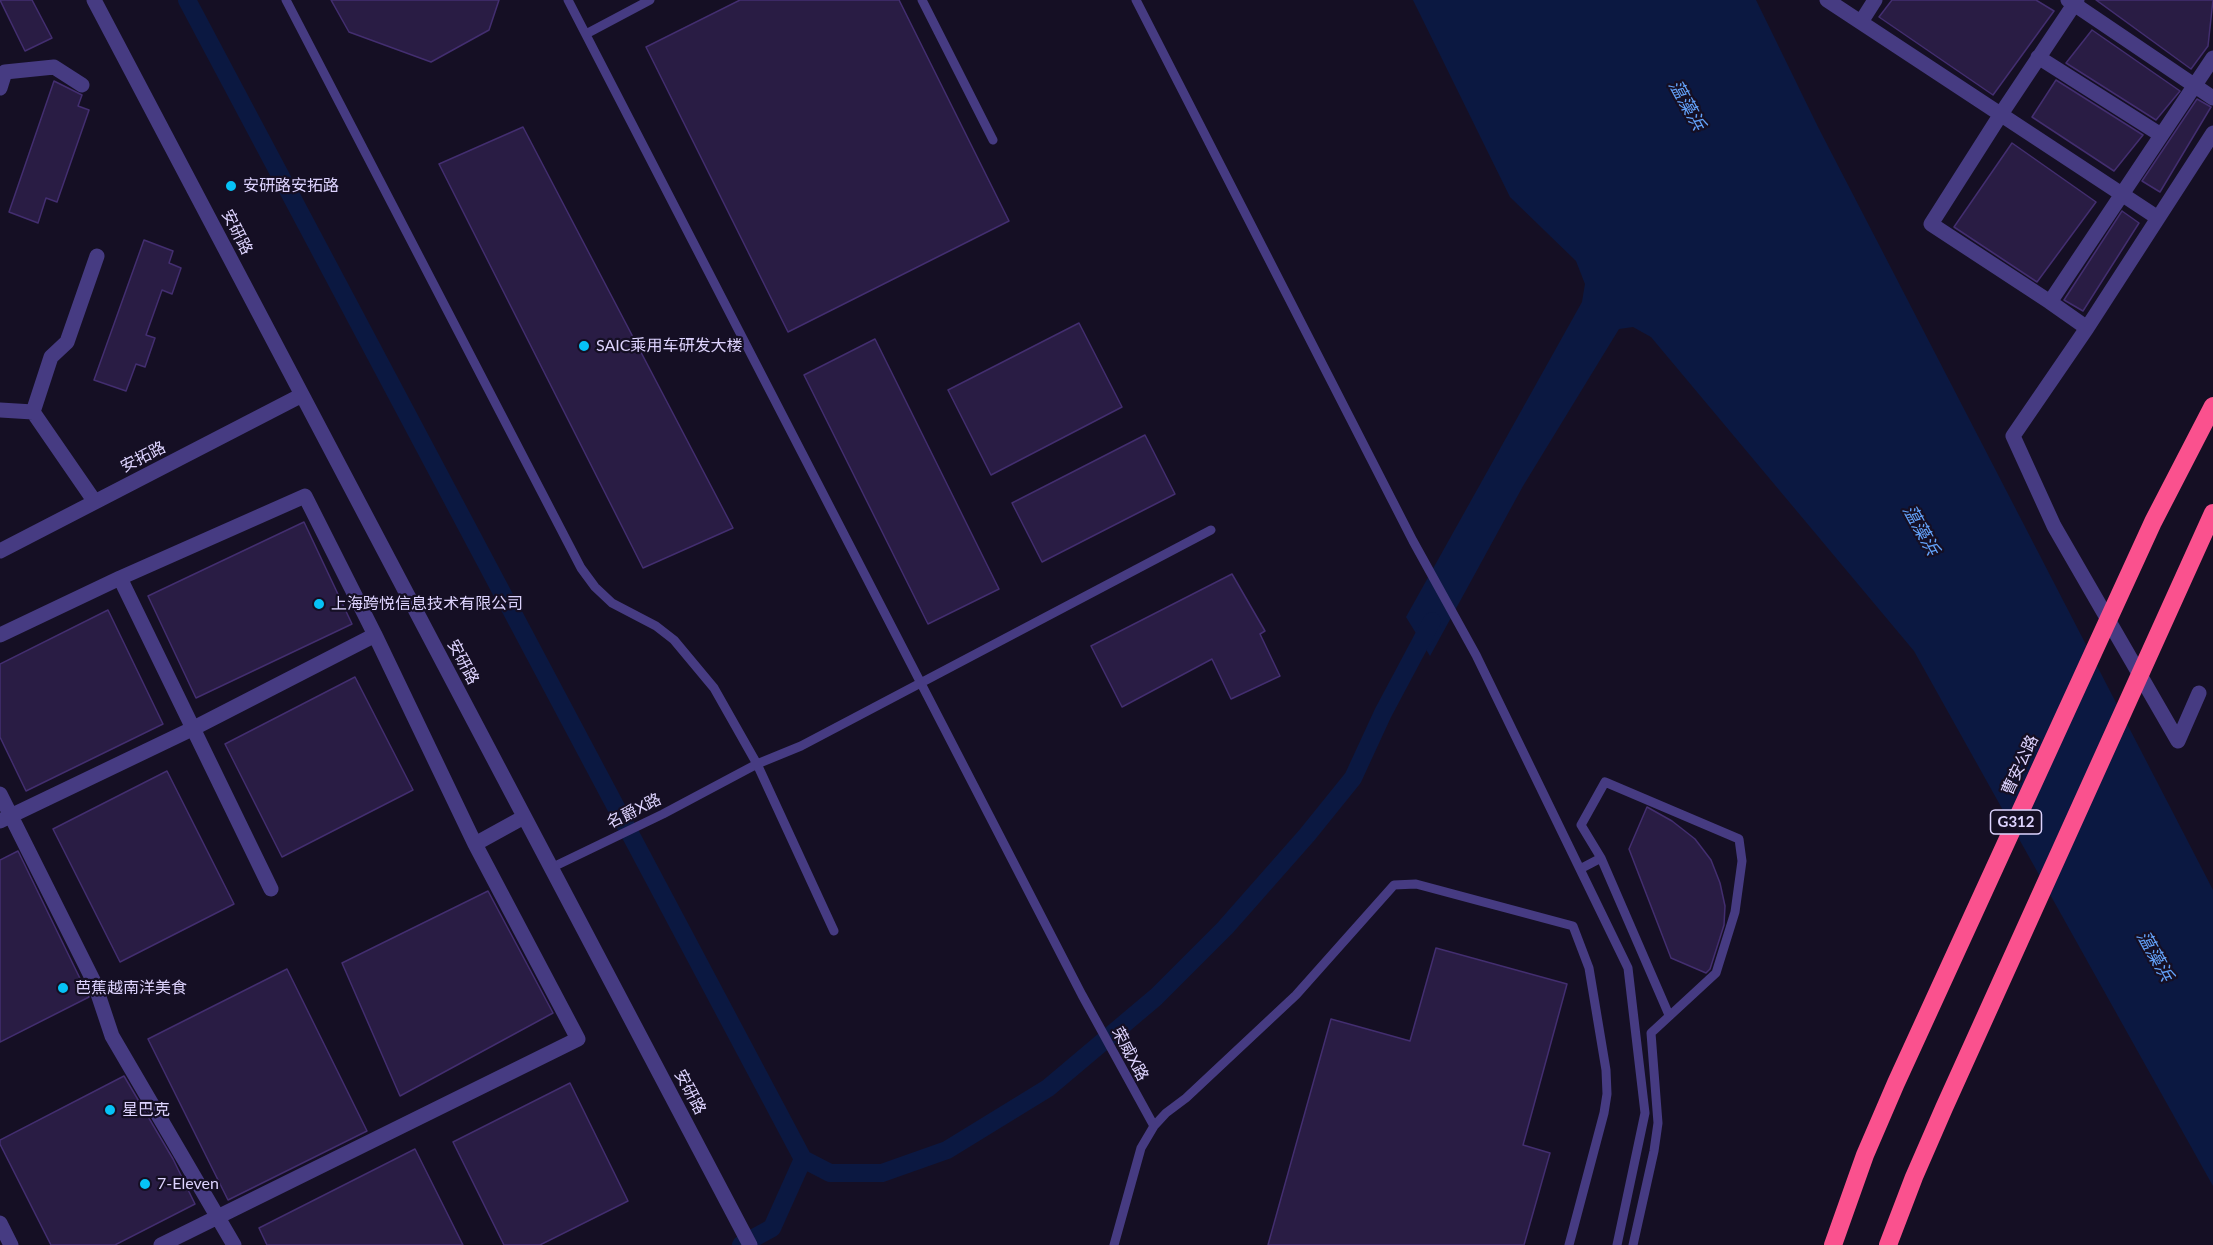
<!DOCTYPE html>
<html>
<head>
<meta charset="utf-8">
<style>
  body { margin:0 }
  canvas { display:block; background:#150f24 }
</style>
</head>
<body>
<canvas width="2213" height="1245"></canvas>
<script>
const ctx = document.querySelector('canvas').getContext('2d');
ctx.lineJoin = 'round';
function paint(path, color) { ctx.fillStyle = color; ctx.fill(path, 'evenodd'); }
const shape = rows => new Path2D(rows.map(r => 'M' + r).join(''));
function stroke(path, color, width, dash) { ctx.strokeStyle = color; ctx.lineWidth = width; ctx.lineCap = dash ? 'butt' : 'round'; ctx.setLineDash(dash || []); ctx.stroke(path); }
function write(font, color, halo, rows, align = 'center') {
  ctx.font = font + ' Lato,"Noto Sans SC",sans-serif'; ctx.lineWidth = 4.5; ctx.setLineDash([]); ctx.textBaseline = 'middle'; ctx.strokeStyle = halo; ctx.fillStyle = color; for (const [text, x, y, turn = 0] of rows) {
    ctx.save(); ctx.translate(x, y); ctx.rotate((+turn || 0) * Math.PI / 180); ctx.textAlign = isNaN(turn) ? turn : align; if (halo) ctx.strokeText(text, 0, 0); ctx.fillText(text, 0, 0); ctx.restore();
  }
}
paint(shape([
  [1413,0,1756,0,1818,127,2213,890,2213,1186,1914,651,1651,337,1633,327,1619,329,1523,486,1430,656,1406,617,1582,302,1585,284,1576,261,1510,197]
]), '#0b1841');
stroke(shape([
  [187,0,803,1159,830,1173,882,1173,947,1150,1048,1088,1156,997,1225,928,1307,835,1353,778,1383,713,1432,621],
  [741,1245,772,1228,803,1159]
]), '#0b1841', 18);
const building = shape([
  [0,0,32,0,52,38,25,51,0,0],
  [331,0,499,0,489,30,431,62,349,32,331,0],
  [740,0,899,0,1009,221,788,332,646,47,740,0],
  [1892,0,2036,0,2054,11,1993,95,1879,17,1892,0],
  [2096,0,2213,0,2208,46,2191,69,2096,0],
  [2092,30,2180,91,2156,120,2066,63,2092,30],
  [2056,80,2143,135,2114,171,2032,117,2056,80],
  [54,81,82,95,78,106,89,110,57,202,46,198,38,223,9,212,54,81],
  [2197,99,2211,107,2160,192,2142,181,2197,99],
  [523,127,733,528,643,568,439,164,523,127],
  [2012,143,2096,202,2037,282,1954,227,2012,143],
  [2122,211,2139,223,2083,311,2064,300,2122,211],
  [144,240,173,251,169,263,181,268,172,294,162,290,146,335,155,338,145,367,136,364,126,391,94,380,144,240],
  [1079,323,1122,407,991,475,948,390,1079,323],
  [875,339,999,589,928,624,804,375,875,339],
  [1145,435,1175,494,1042,562,1012,503,1145,435],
  [304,522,352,624,196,698,148,596,304,522],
  [1232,574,1265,631,1260,634,1280,676,1231,699,1212,659,1122,707,1091,646,1232,574],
  [108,610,163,724,26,791,0,737,0,664,108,610],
  [355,677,413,790,282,857,225,744,355,677],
  [167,771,234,904,120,962,53,829,167,771],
  [1647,807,1672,821,1695,839,1711,860,1720,883,1725,906,1724,925,1710,969,1706,973,1671,958,1629,849,1647,807],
  [18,851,89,997,0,1042,0,860,18,851],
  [488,891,553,1013,400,1096,342,963,488,891],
  [1436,948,1567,984,1523,1145,1550,1153,1524,1245,1268,1245,1331,1019,1410,1041,1436,948],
  [287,969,367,1131,228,1200,148,1039,287,969],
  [124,1076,173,1159,195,1204,115,1245,51,1245,0,1144,0,1140,124,1076],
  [570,1083,628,1201,540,1245,504,1245,453,1142,570,1083],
  [415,1149,463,1245,267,1245,259,1228,415,1149]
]);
paint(building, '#291c44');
stroke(building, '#432e70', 1.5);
stroke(shape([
  [286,0,581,568,595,587,612,603,656,626,674,640,714,688,757,764,834,931],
  [568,0,1082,995,1154,1126],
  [922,0,993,140],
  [1136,0,1413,541,1476,655,1628,968,1645,1113,1617,1245],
  [586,34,650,0],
  [1601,858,1669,1015],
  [551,868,663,814,757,764,801,746,1211,530],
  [1580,869,1601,858,1581,825,1605,782,1739,839,1742,861,1735,912,1716,973,1651,1033,1658,1123,1654,1151,1633,1245],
  [1114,1245,1141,1148,1154,1126,1166,1113,1186,1098,1296,995,1394,885,1416,884,1573,926,1589,968,1606,1070,1607,1094,1604,1113,1569,1245]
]), '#463b82', 9);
stroke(shape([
  [94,0,750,1245],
  [1827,0,2158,218],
  [2068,0,2213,98],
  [2077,0,2001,114,1931,224,2050,302,2213,58],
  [1861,22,1875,0],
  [2038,57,2161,135],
  [0,88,5,72,54,67,82,85],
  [2050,302,2087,328,2213,133],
  [2087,328,2013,436,2054,526,2178,741,2199,693],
  [0,410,33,412,95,502],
  [33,412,51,357,67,342,97,256],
  [0,551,302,395],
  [120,578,271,889],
  [0,635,120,578,305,496,375,635],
  [0,794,94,982,112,1036,234,1245],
  [0,821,194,728,375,635,475,844,524,817],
  [0,1223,11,1245],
  [161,1245,578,1039,475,844]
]), '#463b82', 15);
stroke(shape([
  [1833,1245,1865,1155,1896,1083,2153,522,2213,406],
  [1888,1245,1914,1177,1944,1108,2213,513]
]), '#fa518e', 18);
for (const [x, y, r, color] of [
  [231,186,6,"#06c2f6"],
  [584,346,6,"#06c2f6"],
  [319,604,6,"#06c2f6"],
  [63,988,6,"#06c2f6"],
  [110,1110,6,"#06c2f6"],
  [145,1184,6,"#06c2f6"]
]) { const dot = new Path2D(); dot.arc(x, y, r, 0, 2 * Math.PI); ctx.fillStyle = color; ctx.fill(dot); stroke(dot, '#150f24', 2); }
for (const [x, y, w] of [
  [2016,822,51]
]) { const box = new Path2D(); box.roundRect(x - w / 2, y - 12, w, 24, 4.5); ctx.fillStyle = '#150f24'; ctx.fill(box); stroke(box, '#ddd3fe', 1.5); }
write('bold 15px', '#ddd3fe', null, [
  ["G312",2016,822]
]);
write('16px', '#ddd3fe', '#150f24', [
  ["安研路安拓路",243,186],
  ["SAIC乘用车研发大楼",596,346],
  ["上海跨悦信息技术有限公司",331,604],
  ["芭蕉越南洋美食",75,988],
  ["星巴克",122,1110],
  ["7-Eleven",157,1184]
], 'left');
write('16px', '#ddd3fe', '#150f24', [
  ["安研路",237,232,63],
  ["安拓路",143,457,-27],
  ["安研路",463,662,62],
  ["曹安公路",2020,765,-65],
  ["名爵X路",634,811,-26],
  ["荣威X路",1130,1054,62],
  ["安研路",690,1092,62]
]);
write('italic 18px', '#64a3fb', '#150f24', [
  ["蕰藻浜",1687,105,61],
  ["蕰藻浜",1921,530,61],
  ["蕰藻浜",2155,956,61]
]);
</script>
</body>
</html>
